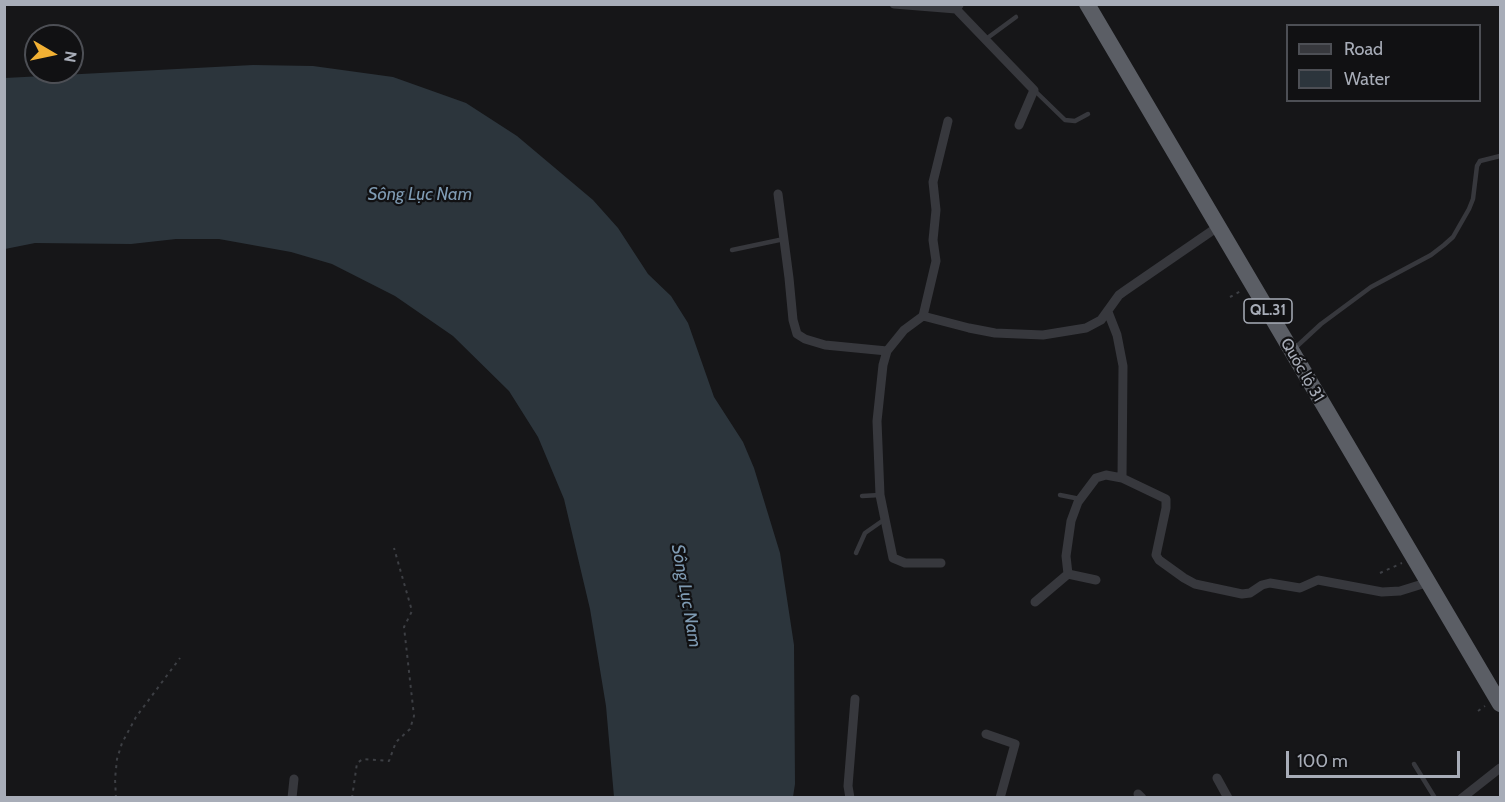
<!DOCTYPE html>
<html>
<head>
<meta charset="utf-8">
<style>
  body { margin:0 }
  #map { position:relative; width:1505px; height:802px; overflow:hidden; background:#161618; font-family:Cabin,sans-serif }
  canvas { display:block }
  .frame { position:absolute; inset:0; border:6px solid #a8adb8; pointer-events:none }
  .legend { position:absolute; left:1286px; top:24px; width:195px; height:78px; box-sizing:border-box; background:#111113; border:2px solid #4d4f55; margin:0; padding:8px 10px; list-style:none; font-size:18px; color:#a8adb8 }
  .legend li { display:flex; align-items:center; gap:12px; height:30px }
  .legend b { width:30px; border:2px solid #4d4f55 }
  .north { position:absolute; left:24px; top:24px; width:60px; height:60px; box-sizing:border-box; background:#111113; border:2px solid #4d4f55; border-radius:50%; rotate:99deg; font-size:16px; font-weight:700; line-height:24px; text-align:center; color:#a8adb8 }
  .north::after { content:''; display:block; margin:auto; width:21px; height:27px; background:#f2b134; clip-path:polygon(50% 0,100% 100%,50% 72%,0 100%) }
  .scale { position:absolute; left:1286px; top:751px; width:174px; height:27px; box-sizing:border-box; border:3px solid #a8adb8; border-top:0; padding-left:8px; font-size:18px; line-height:21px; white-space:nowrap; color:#a8adb8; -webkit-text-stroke:4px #111113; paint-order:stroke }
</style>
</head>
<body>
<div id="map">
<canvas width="1505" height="802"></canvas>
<div class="frame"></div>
<ul class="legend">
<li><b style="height:8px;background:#37383d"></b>Road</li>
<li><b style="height:16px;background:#2c353c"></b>Water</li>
</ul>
<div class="north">N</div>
<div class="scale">100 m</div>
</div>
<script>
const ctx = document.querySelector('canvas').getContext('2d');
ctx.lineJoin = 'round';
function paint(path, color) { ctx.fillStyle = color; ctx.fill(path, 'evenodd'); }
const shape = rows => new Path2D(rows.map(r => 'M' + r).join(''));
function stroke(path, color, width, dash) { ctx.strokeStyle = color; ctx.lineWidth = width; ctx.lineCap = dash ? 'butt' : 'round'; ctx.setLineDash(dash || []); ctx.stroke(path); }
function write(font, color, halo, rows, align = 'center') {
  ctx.font = font + ' Cabin,sans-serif'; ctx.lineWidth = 4.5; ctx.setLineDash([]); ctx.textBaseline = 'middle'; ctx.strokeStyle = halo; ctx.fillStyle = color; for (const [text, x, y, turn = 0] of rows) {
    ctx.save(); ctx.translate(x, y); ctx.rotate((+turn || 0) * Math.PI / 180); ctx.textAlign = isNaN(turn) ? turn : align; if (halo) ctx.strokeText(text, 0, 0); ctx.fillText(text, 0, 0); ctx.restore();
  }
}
paint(shape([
  [253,65,313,66,393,77,466,103,517,136,593,200,618,228,648,274,671,296,688,323,714,397,743,442,754,468,780,553,794,645,795,784,793,797,614,797,606,706,590,609,564,499,538,437,509,391,453,336,395,296,332,264,291,252,219,239,176,239,131,244,35,243,5,249,5,78]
]), '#2c353c');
stroke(shape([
  [1230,297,1241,291],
  [1380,573,1402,563],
  [1478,711,1485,706],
  [116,798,115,779,117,759,122,743,136,717,180,658],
  [352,798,357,763,363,759,389,761,396,742,410,729,414,716,404,627,412,611,394,548]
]), '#3d3f44', 2, [3, 4.5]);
stroke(shape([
  [986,39,1016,17],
  [1034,90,1065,120,1075,121,1088,114],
  [732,250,784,239],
  [1295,348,1321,324,1371,287,1431,255,1444,245,1453,237,1469,209,1473,199,1477,166,1480,161,1500,156],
  [1060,495,1080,499],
  [862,496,880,495],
  [856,553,865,533,885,519],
  [1414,764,1435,798]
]), '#37383d', 4.5);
stroke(shape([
  [894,4,956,9,959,5],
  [956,9,1034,90,1019,125],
  [778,194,789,278,793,320,797,334,805,339,825,345,887,351],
  [1108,312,1117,335,1123,366,1122,478,1166,499,1166,508,1156,555,1159,560,1184,578,1195,584,1242,594,1250,593,1262,585,1270,583,1300,588,1318,580,1382,592,1400,591,1429,582],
  [923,316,936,261,933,240,936,210,933,182,948,121],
  [941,563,905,563,893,558,880,495,877,421,883,365,887,351,904,330,923,316,969,328,995,333,1043,335,1086,328,1101,320,1119,295,1126,290,1219,226],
  [1096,580,1068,574,1066,556,1071,521,1078,502,1096,478,1106,475,1122,478],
  [1035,602,1068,574],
  [986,734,1015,744,1000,798],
  [1217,778,1228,798],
  [1138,794,1142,798],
  [292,798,294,779],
  [850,798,848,786,855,699],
  [1462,798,1500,768]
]), '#37383d', 9);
stroke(shape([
  [1087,4,1500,704]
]), '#5b5e65', 16);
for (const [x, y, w] of [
  [1268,311,48]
]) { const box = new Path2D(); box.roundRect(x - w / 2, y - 12, w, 24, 4.5); ctx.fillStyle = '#111113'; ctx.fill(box); stroke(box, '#a8adb8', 1.5); }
write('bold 15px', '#a8adb8', null, [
  ["QL.31",1268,311]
]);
write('16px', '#a8adb8', '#111113', [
  ["Quốc lộ 31",1302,370,60]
]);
write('italic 18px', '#7f9bb3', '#111113', [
  ["Sông Lục Nam",420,195],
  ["Sông Lục Nam",686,596,80]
]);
</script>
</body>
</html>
